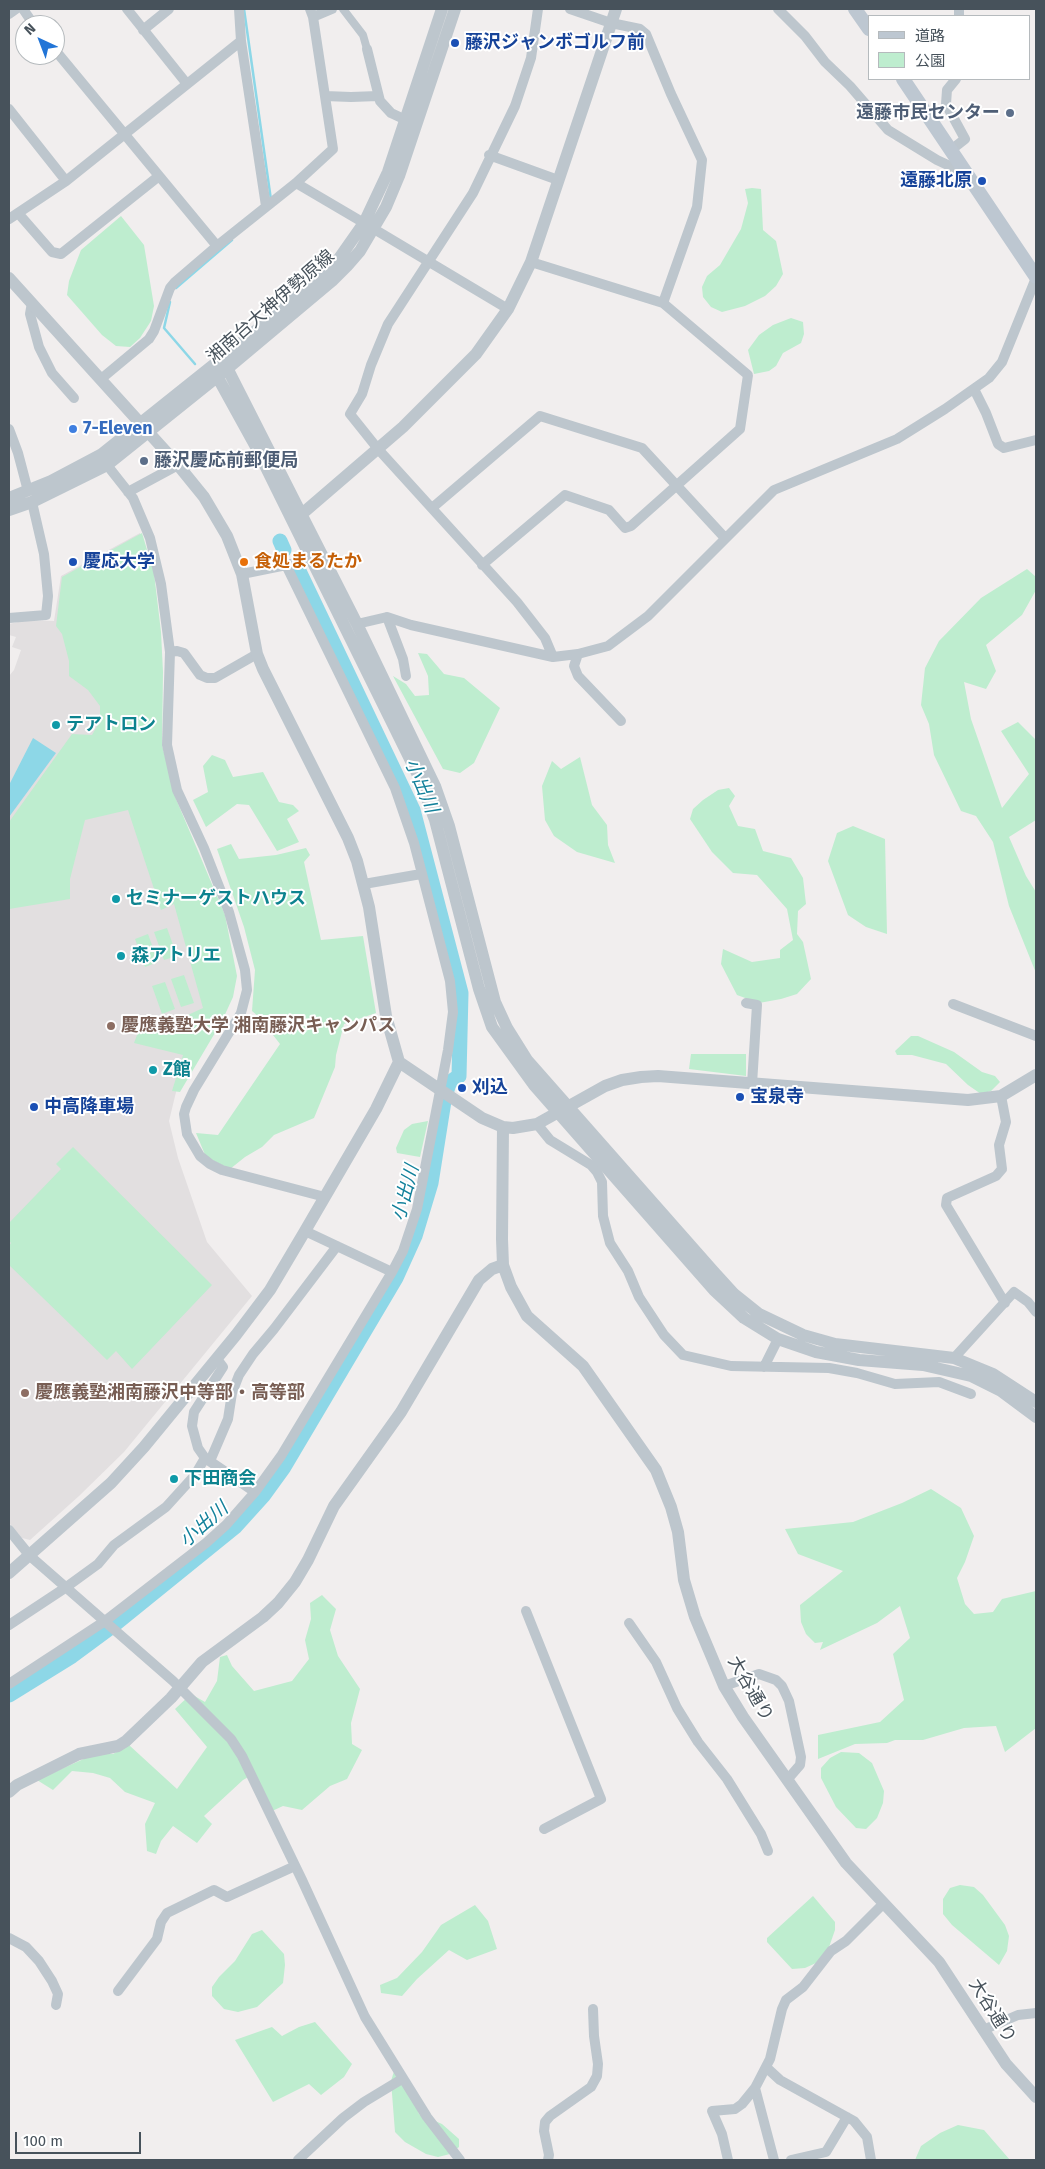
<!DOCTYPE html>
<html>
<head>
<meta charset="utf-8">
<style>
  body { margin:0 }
  #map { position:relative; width:1045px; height:2169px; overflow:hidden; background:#f1eeee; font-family:"Fira Sans","Noto Sans JP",sans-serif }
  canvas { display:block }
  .frame { position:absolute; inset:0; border:10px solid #47525b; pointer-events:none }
  .legend { position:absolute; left:868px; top:15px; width:162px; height:65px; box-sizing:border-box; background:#fff; border:1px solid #b5babd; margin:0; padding:6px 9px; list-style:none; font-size:15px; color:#47525b }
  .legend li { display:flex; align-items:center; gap:10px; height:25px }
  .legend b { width:25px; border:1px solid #b5babd }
  .north { position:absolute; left:15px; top:15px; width:50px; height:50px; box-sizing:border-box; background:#fff; border:1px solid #b5babd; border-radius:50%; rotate:317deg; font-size:14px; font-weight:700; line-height:20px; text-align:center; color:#47525b }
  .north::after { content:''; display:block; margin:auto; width:18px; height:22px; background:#2275d7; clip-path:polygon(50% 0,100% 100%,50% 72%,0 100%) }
  .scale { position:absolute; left:15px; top:2132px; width:126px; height:22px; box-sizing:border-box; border:2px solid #47525b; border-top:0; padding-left:6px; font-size:15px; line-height:18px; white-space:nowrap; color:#47525b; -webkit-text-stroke:4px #fff; paint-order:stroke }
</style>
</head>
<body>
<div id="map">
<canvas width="1045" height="2169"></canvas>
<div class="frame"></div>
<ul class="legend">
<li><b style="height:6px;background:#bdc7d1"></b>道路</li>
<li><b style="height:14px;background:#beedcf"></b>公園</li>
</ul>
<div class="north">N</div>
<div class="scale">100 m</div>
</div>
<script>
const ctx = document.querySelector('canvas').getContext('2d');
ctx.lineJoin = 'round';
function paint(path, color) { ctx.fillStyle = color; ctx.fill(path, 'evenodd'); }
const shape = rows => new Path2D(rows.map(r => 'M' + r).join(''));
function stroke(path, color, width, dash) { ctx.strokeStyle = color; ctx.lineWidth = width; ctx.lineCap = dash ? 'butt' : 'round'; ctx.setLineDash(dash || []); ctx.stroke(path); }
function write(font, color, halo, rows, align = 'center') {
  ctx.font = font + ' "Fira Sans","Noto Sans JP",sans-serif'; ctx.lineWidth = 4; ctx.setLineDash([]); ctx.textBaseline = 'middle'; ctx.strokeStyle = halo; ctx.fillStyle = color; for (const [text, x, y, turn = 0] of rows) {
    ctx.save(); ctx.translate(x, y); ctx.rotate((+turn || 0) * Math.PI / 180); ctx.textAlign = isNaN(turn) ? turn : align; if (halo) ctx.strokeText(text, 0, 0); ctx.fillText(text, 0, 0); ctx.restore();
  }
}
paint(shape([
  [140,533,159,747,229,974,177,1088,169,1121,178,1158,207,1242,252,1296,124,1452,79,1496,30,1540,22,1538,9,1523,9,676,14,670,21,650,12,647,16,637,9,635,9,624,27,620,54,621,61,576]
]), '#e2dfe0');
paint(shape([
  [752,188,761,189,763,230,776,241,783,274,776,286,765,296,745,306,722,312,711,307,703,297,702,287,707,276,720,265,741,229,748,203,745,189],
  [121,216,144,245,154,306,151,321,140,338,130,347,116,346,102,335,67,295,69,281,81,250],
  [791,318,803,322,804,334,801,343,783,353,776,366,769,371,754,374,748,350,759,335,773,325],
  [142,533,154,573,161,632,163,672,162,745,176,799,225,915,237,976,233,997,222,1021,180,1092,172,1091,183,1055,134,1043,139,1030,155,1023,164,1026,203,1008,174,904,161,910,128,810,85,820,70,879,70,899,9,909,9,822,72,734,92,735,100,721,100,706,88,690,69,676,69,661,62,634,56,626,62,577],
  [1027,569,1036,577,1036,590,1022,615,986,645,996,671,986,689,964,682,971,719,1002,808,1029,774,1001,731,1018,722,1036,740,1036,820,1009,837,1026,876,1036,892,1036,973,1009,906,993,842,976,816,961,811,934,755,929,724,921,705,925,668,939,641,981,598],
  [418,653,427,654,444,674,464,678,500,708,474,763,460,773,443,769,393,676,406,684,415,696,429,695,428,676],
  [212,755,225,760,233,777,263,772,279,802,293,805,299,811,287,819,299,842,277,851,249,805,237,804,206,827,193,800,208,792,203,766],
  [580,757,592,805,607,825,608,845,615,863,577,852,554,836,545,820,542,786,552,761,561,769],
  [729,788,735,796,729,806,738,826,755,829,763,851,791,858,803,878,806,904,798,911,797,934,803,942,811,979,797,994,781,999,759,1003,737,995,721,964,723,949,752,962,780,958,780,950,793,940,787,909,757,875,733,873,712,852,690,819,693,809,703,800,718,790],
  [853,826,885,839,887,934,866,927,848,915,828,861,837,833],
  [231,844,239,859,276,855,306,848,310,855,304,862,321,940,363,936,376,1013,344,1024,336,1055,335,1067,314,1118,274,1135,262,1147,245,1157,230,1169,206,1157,196,1133,218,1135,280,1044,259,1017,252,1011,255,970,244,927,217,849],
  [167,928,177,956,164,960,154,932],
  [148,934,158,962,145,967,135,939],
  [184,975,194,1003,181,1007,171,979],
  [165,982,175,1009,162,1014,152,986],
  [911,1036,918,1036,954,1052,982,1072,995,1076,1000,1082,991,1091,981,1094,968,1085,946,1064,912,1055,897,1055,895,1051],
  [691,1054,746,1054,746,1076,689,1069],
  [428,1121,420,1157,397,1153,396,1148,404,1130,412,1124],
  [73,1147,212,1285,132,1369,116,1351,107,1360,9,1265,9,1246,11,1243,9,1241,9,1223,61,1169,56,1164],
  [931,1489,961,1508,974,1536,965,1562,957,1578,965,1604,974,1614,993,1612,1002,1599,1036,1591,1036,1728,1005,1752,996,1726,964,1728,923,1740,895,1740,887,1743,855,1744,818,1759,818,1735,880,1722,904,1700,893,1654,910,1638,900,1606,877,1623,820,1650,823,1642,815,1643,806,1634,801,1622,800,1605,843,1571,798,1554,785,1529,853,1522,902,1503],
  [322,1595,336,1609,330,1630,338,1656,360,1689,351,1723,352,1744,362,1750,347,1779,330,1786,302,1810,283,1806,270,1812,252,1775,243,1780,204,1816,212,1824,197,1843,173,1826,161,1841,156,1854,147,1851,145,1824,155,1803,125,1792,110,1778,93,1773,72,1771,53,1790,37,1780,99,1752,113,1754,129,1745,177,1789,207,1747,175,1709,191,1694,205,1702,217,1681,220,1657,227,1655,232,1666,254,1691,292,1681,309,1659,305,1640,311,1619,310,1603],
  [841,1752,859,1753,872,1763,884,1791,883,1803,877,1818,866,1829,856,1828,836,1807,821,1778,821,1768,830,1758],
  [960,1885,974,1887,983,1895,1005,1925,1009,1936,1007,1951,999,1965,952,1925,943,1914,943,1899,950,1888],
  [813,1896,835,1922,835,1930,828,1950,816,1963,805,1968,792,1969,767,1942,767,1938],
  [475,1905,488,1921,497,1949,467,1960,449,1950,417,1979,402,1996,381,1993,380,1985,397,1978,422,1952,441,1925],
  [262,1930,284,1954,285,1965,283,1983,257,2007,238,2012,224,2009,212,1996,212,1987,219,1977,235,1961,252,1934],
  [315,2022,352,2064,344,2077,321,2095,309,2084,273,2102,235,2040,272,2027,282,2036,299,2027],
  [395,2068,413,2092,419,2114,442,2124,459,2139,459,2147,450,2154,438,2157,426,2154,405,2142,395,2132,391,2081],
  [958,2125,984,2130,1010,2160,915,2160,921,2146,940,2133]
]), '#beedcf');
paint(shape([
  [33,738,56,753,9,817,9,785]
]), '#8dd7e7');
stroke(shape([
  [244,9,271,200],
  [176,288,232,240],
  [170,302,164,328,195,364]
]), '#8dd7e7', 2.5);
stroke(shape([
  [280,541,284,550],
  [9,1695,72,1656,114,1625,235,1527,263,1496,284,1467,396,1278,415,1236,431,1183,444,1101,449,1083,459,1076,461,993,413,810,299,571]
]), '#8dd7e7', 15);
stroke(shape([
  [343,9,363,35,367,49]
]), '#bdc6cd', 8);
stroke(shape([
  [23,9,34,25],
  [127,9,187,84],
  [239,9,241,41,266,206],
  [538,9,531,58,515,106,473,193,388,324,371,365,362,394,350,414,378,449,517,602,545,638,553,657],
  [570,9,611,23,640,29,646,34,671,94,702,160,697,207,663,303],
  [778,9,805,36,825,62,850,86,888,130,937,160,967,174],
  [959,9,959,16],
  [9,14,16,9],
  [313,17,332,9],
  [143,30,169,9],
  [367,49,380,101,391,113,406,120],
  [55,50,217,246],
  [325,96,351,97,378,96],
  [9,109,66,181],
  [951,150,965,139,946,104,947,90,956,79],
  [489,155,558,180],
  [296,183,364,223],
  [18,213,52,252,61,254,159,176],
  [9,219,66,181,241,41],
  [374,229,508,309],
  [32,303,30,314,39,347,52,373,74,398],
  [101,379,149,339,154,331,170,288,175,282,217,246,296,183,333,149,313,17,310,9],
  [974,389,986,413,998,444,1004,448,1036,440],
  [9,429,18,453,28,491],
  [107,465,133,498,150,538,161,584,170,652,167,745,177,790,204,848,229,912,245,970,247,990,241,1013,194,1090,186,1107,184,1114,187,1134,200,1156,210,1164,222,1170,325,1197],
  [128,492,178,465],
  [432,508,540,416,642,448,725,538],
  [482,565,565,495,609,510,625,528,631,526,740,429,748,375,663,303,531,262],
  [242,574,311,560],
  [387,617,403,659,406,676],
  [9,618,46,615,48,596,44,554,32,502],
  [357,624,387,617,411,625,553,657,578,654,608,646,648,616,774,490,897,439,945,409,989,378,1002,362,1036,278],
  [170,652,177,651,184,653,200,675,207,678,215,678,257,654],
  [578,654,574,666,578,676,621,721],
  [364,884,421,874],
  [746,1003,757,1005,752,1084],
  [953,1004,1036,1036],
  [1001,1096,1006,1122,999,1145,1002,1169,996,1176,947,1198,946,1205,1005,1303],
  [537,1124,550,1140,591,1165,597,1172,602,1182,603,1216,610,1243,628,1271,639,1297,664,1335,683,1355,731,1366,829,1368,857,1373,895,1384,939,1382,971,1394],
  [305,1231,392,1272],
  [954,1358,1014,1292,1028,1302,1036,1312],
  [764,1367,778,1339],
  [205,1458,198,1448,192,1426,194,1412,223,1367,217,1359],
  [210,1461,228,1419,232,1393,239,1375,253,1354,274,1329,337,1246],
  [9,1530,30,1556,173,1681,231,1739,242,1756,302,1880,365,2017,427,2117,460,2160],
  [526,1611,601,1799,544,1829],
  [629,1623,656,1662,677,1708,698,1742,727,1779,761,1834,768,1851],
  [9,1625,65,1588,98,1564,114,1545,166,1507,195,1475,205,1458,255,1492],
  [9,1684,105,1621,206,1543,226,1525,255,1492,281,1456,392,1272,403,1251,417,1209,448,1050,453,1012,450,981,414,843,395,788,286,565],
  [724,1686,759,1674,776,1680,782,1686,789,1701,801,1757,800,1765,787,1780],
  [9,1938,26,1947,39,1961,52,1981,58,1994,56,2005],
  [118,1991,157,1939,161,1922,167,1913,214,1890,227,1897,295,1866],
  [983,2030,1018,2015,1036,2013],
  [767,2068,780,2080,854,2121,867,2137,871,2160],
  [755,2088,774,2160],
  [298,2160,343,2118,364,2102,402,2079],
  [548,2160,549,2155,544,2131,545,2122,550,2116,591,2087,597,2076,598,2064,594,2036,593,2009],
  [728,2160,722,2134,712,2111,735,2109,742,2104,755,2088,770,2059,782,2009,786,2000,803,1987,831,1951,846,1941,884,1903],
  [791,2160,826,2152,847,2117]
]), '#bdc6cd', 10);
stroke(shape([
  [9,278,178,465,204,497,227,536,242,574,257,654,263,669,348,838,357,861,369,907,386,1016,399,1062,482,1118,503,1127,513,1128,537,1124,605,1086,622,1080,641,1077,658,1076,968,1100,1001,1096,1036,1075],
  [222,358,357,624,435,786,449,826,495,1002,507,1028,527,1060,713,1271,734,1294,759,1314,803,1335,835,1344,954,1358,993,1374,1036,1402],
  [212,367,255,445,418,775,435,820,479,989,492,1027,534,1085,714,1290,744,1318,778,1339,816,1352,859,1360,923,1365,971,1376,1001,1391,1036,1417],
  [9,498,51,481,102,454,241,343,323,275,338,260,364,223,388,172,442,9],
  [9,510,32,502,107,465,228,368,332,281,347,266,360,251,386,207,399,176,455,9],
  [296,519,403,427,476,354,508,309,531,262,616,9],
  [503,1127,502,1239,503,1265,511,1287,527,1316,583,1366,656,1470,671,1507,678,1532,684,1580,695,1617,724,1686,743,1717,846,1863,939,1962,1006,2064,1036,2097],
  [9,1573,111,1483,144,1447,236,1335,270,1290,305,1231,376,1109,399,1062],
  [9,1792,17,1785,79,1754,118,1746,126,1741,171,1698,202,1662,263,1617,278,1603,295,1582,308,1560,334,1506,401,1412,479,1280,492,1269,503,1265]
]), '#bdc6cd', 12);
stroke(shape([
  [855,9,869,29],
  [903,79,1036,277]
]), '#bdc7d1', 14);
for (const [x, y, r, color] of [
  [455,43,5,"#1a4fb4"],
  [1010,113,5,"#5c6f8a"],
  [982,181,5,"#1a4fb4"],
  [73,429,5,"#3f7fe0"],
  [144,461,5,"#5c6f8a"],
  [73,562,5,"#1a4fb4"],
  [244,562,5,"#e8710a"],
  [56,725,5,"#0f9aa8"],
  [116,899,5,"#0f9aa8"],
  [121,956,5,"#0f9aa8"],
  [111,1026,5,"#8d6e63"],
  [153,1070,5,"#0f9aa8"],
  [462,1088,5,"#1a4fb4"],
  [740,1097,5,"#1a4fb4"],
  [34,1107,5,"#1a4fb4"],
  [25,1393,5,"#8d6e63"],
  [174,1479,5,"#0f9aa8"]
]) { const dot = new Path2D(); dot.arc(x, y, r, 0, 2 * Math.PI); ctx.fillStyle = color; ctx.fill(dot); stroke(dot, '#fff', 2); }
write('bold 18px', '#164399', '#fff', [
  ["藤沢ジャンボゴルフ前",465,43],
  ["遠藤北原",972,181,"right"],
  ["慶応大学",83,562],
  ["刈込",472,1088],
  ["宝泉寺",750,1097],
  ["中高降車場",44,1107]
], 'left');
write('bold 18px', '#4e5e75', '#fff', [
  ["遠藤市民センター",1000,113],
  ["藤沢慶応前郵便局",154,461,"left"]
], 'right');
write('18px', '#47525b', '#fff', [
  ["湘南台大神伊勢原線",271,307,-41],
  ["大谷通り",750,1689,60],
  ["大谷通り",992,2011,58]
]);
write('bold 18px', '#366cbe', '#fff', [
  ["7-Eleven",83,429]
], 'left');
write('bold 18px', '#c56008', '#fff', [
  ["食処まるたか",254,562]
], 'left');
write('bold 18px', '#0d838f', '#fff', [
  ["テアトロン",66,725],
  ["セミナーゲストハウス",126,899],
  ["森アトリエ",131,956],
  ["Ζ館",163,1070],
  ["下田商会",184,1479]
], 'left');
write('bold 18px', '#785e54', '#fff', [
  ["慶應義塾大学 湘南藤沢キャンパス",121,1026],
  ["慶應義塾湘南藤沢中等部・高等部",35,1393]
], 'left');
write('italic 19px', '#13819b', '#fff', [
  ["小出川",421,786,67],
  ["小出川",406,1193,-75],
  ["小出川",204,1525,-41]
]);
</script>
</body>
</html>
